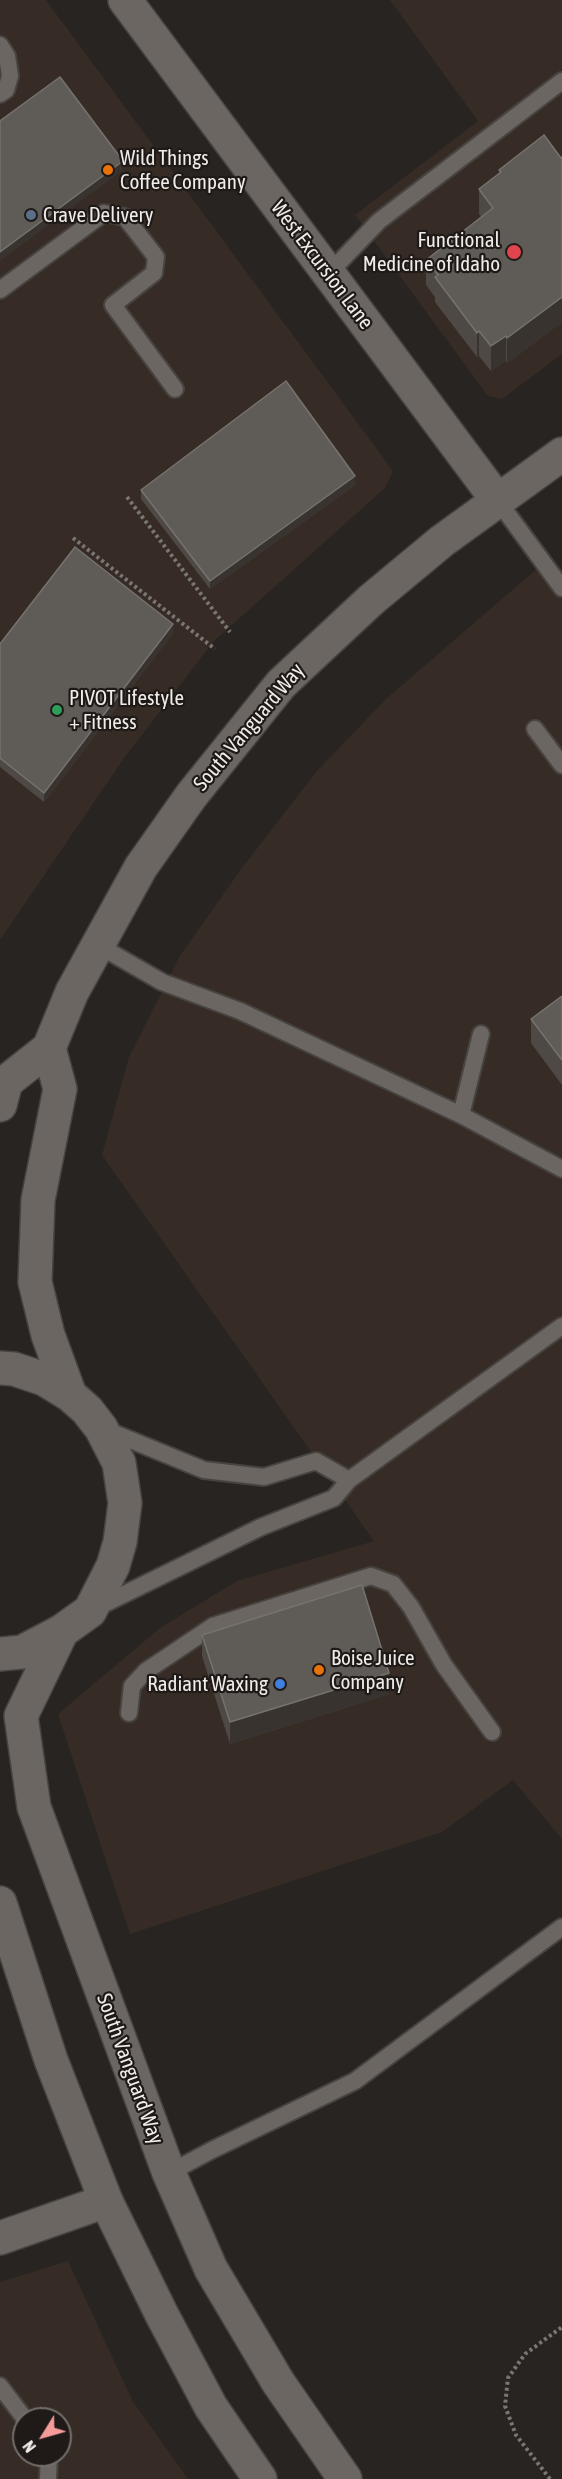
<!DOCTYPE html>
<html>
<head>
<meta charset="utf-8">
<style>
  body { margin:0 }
  #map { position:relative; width:562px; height:2479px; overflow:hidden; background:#282421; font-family:"Asap Condensed",sans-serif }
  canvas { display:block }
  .north { position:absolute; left:12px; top:2407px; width:60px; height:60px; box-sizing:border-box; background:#1f1a17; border:2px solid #726e6b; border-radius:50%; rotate:233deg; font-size:16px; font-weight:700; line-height:24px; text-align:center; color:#efecea }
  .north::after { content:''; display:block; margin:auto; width:21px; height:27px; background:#f59b9a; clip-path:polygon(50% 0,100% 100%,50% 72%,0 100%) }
</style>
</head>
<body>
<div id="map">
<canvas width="562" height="2479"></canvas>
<div class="north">N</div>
</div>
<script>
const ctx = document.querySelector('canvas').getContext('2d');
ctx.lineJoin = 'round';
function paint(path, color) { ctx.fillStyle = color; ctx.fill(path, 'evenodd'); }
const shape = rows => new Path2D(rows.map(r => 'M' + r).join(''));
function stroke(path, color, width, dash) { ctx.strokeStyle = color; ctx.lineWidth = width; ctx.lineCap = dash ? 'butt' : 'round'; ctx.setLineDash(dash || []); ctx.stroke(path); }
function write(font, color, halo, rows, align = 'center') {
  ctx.font = font + ' "Asap Condensed",sans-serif'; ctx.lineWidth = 4.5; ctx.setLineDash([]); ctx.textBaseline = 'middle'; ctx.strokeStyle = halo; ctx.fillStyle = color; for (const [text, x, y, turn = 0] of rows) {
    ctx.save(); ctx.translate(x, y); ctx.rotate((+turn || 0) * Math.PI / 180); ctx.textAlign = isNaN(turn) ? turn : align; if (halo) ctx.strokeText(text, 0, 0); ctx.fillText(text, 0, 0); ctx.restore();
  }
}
paint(shape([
  [0,0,46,0,393,471,385,488,214,641,124,758,0,940],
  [390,0,562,0,562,354,502,399,488,396,355,215,478,121],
  [538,568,562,599,562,1839,513,1780,442,1832,130,1934,58,1714,160,1628,237,1581,374,1541,102,1155,129,1057,181,954,242,868,316,772,387,698],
  [68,2261,132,2400,188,2479,0,2479,0,2282],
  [24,2419,60,2419,60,2455,24,2455]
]), '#362c25');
const service = shape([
  [0,45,7,56,10,76,6,90,0,94],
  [328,274,379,221,562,81],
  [0,290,104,213,125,217,156,257,154,273,113,305,175,389],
  [498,501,562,588],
  [535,729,562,765],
  [96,944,162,982,240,1011,461,1115,562,1169],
  [461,1115,481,1034],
  [104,1429,204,1470,264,1477,316,1461,349,1480],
  [96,1608,261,1527,334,1498,349,1480,562,1326],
  [129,1713,132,1686,146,1671,213,1626,371,1576,393,1584,411,1607,444,1665,492,1732],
  [169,2173,212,2150,355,2081,562,1927],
  [0,2386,25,2419],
  [48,2479,49,2455]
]);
const minor = shape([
  [125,0,498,501],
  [0,2238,106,2201]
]);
const tertiary = shape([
  [49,1048,60,1089,38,1200,35,1282,48,1335,70,1395],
  [0,1105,6,1082,49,1048,72,992,141,867,191,796,281,684,371,600,442,541,562,454],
  [0,1368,14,1369,44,1379,70,1395,87,1410,101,1428,119,1463,125,1503,120,1542,113,1566,90,1611,62,1631,22,1652,0,1654],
  [62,1631,21,1716,34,1807,169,2173,211,2269,278,2382,345,2479],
  [0,1903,51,2060,106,2201,162,2315,211,2407,260,2479]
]);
stroke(service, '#464340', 20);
stroke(minor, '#464340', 36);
stroke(tertiary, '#464340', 36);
stroke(shape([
  [127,497,230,632],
  [73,538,215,649],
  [550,2479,516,2435,505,2406,508,2378,525,2354,562,2327]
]), '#797673', 4, [3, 3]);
stroke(service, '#6b6662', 16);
stroke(minor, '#6b6662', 33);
stroke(tertiary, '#6b6662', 33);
paint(shape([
  [562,157,562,322,507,363,506,360,491,371,479,356,477,357,435,302,435,297,426,285,426,260,481,217,479,214,479,189,499,174,499,170],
  [355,485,210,589,141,499,141,490],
  [173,633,44,802,0,767,0,644],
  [562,996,562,1085,531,1043,531,1019],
  [202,1635,389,1694,230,1744,202,1656]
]), '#4e4945');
paint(shape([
  [123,161,123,170,0,261,0,252],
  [562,297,562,322,507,363,507,338],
  [479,331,479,356,477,357,477,333],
  [506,336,506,360,491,371,491,346],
  [355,476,355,485,210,589,210,581],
  [173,624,173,633,44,802,44,793],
  [389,1673,389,1694,230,1744,230,1722]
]), '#38332f');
const building = shape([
  [60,77,123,161,0,252,0,121,60,77],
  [544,135,561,158,562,157,562,297,507,338,506,336,491,346,479,331,477,333,435,277,438,275,426,260,493,208,479,189,501,172,499,170,544,135],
  [286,381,355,476,210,581,141,490,286,381],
  [75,547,173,624,44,793,0,758,0,644,75,547],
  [562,996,562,1060,531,1019,562,996],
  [362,1585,389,1673,230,1722,202,1635,362,1585]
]);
paint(building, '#5f5b57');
stroke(building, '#76726e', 1.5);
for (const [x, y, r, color] of [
  [108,170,6,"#e8710a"],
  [31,215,6,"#5c6f8a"],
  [514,252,8,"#e0444e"],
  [57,710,6,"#2e9e5b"],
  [319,1670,6,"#e8710a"],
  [280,1684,6,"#3f7fe0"]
]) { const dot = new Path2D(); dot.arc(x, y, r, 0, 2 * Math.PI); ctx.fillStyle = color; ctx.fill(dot); stroke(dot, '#1f1a17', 2); }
write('21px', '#efecea', '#1f1a17', [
  ["Wild Things",120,158],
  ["Coffee Company",120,182],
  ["Crave Delivery",43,215],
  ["Functional",500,240,"right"],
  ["Medicine of Idaho",500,264,"right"],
  ["PIVOT Lifestyle",69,698],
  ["+ Fitness",69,722],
  ["Boise Juice",331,1658],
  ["Company",331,1682],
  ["Radiant Waxing",268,1684,"right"]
], 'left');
write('21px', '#efecea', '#1f1a17', [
  ["West Excursion Lane",322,265,53],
  ["South Vanguard Way",249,727,-50],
  ["South Vanguard Way",130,2069,70]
]);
</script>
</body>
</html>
